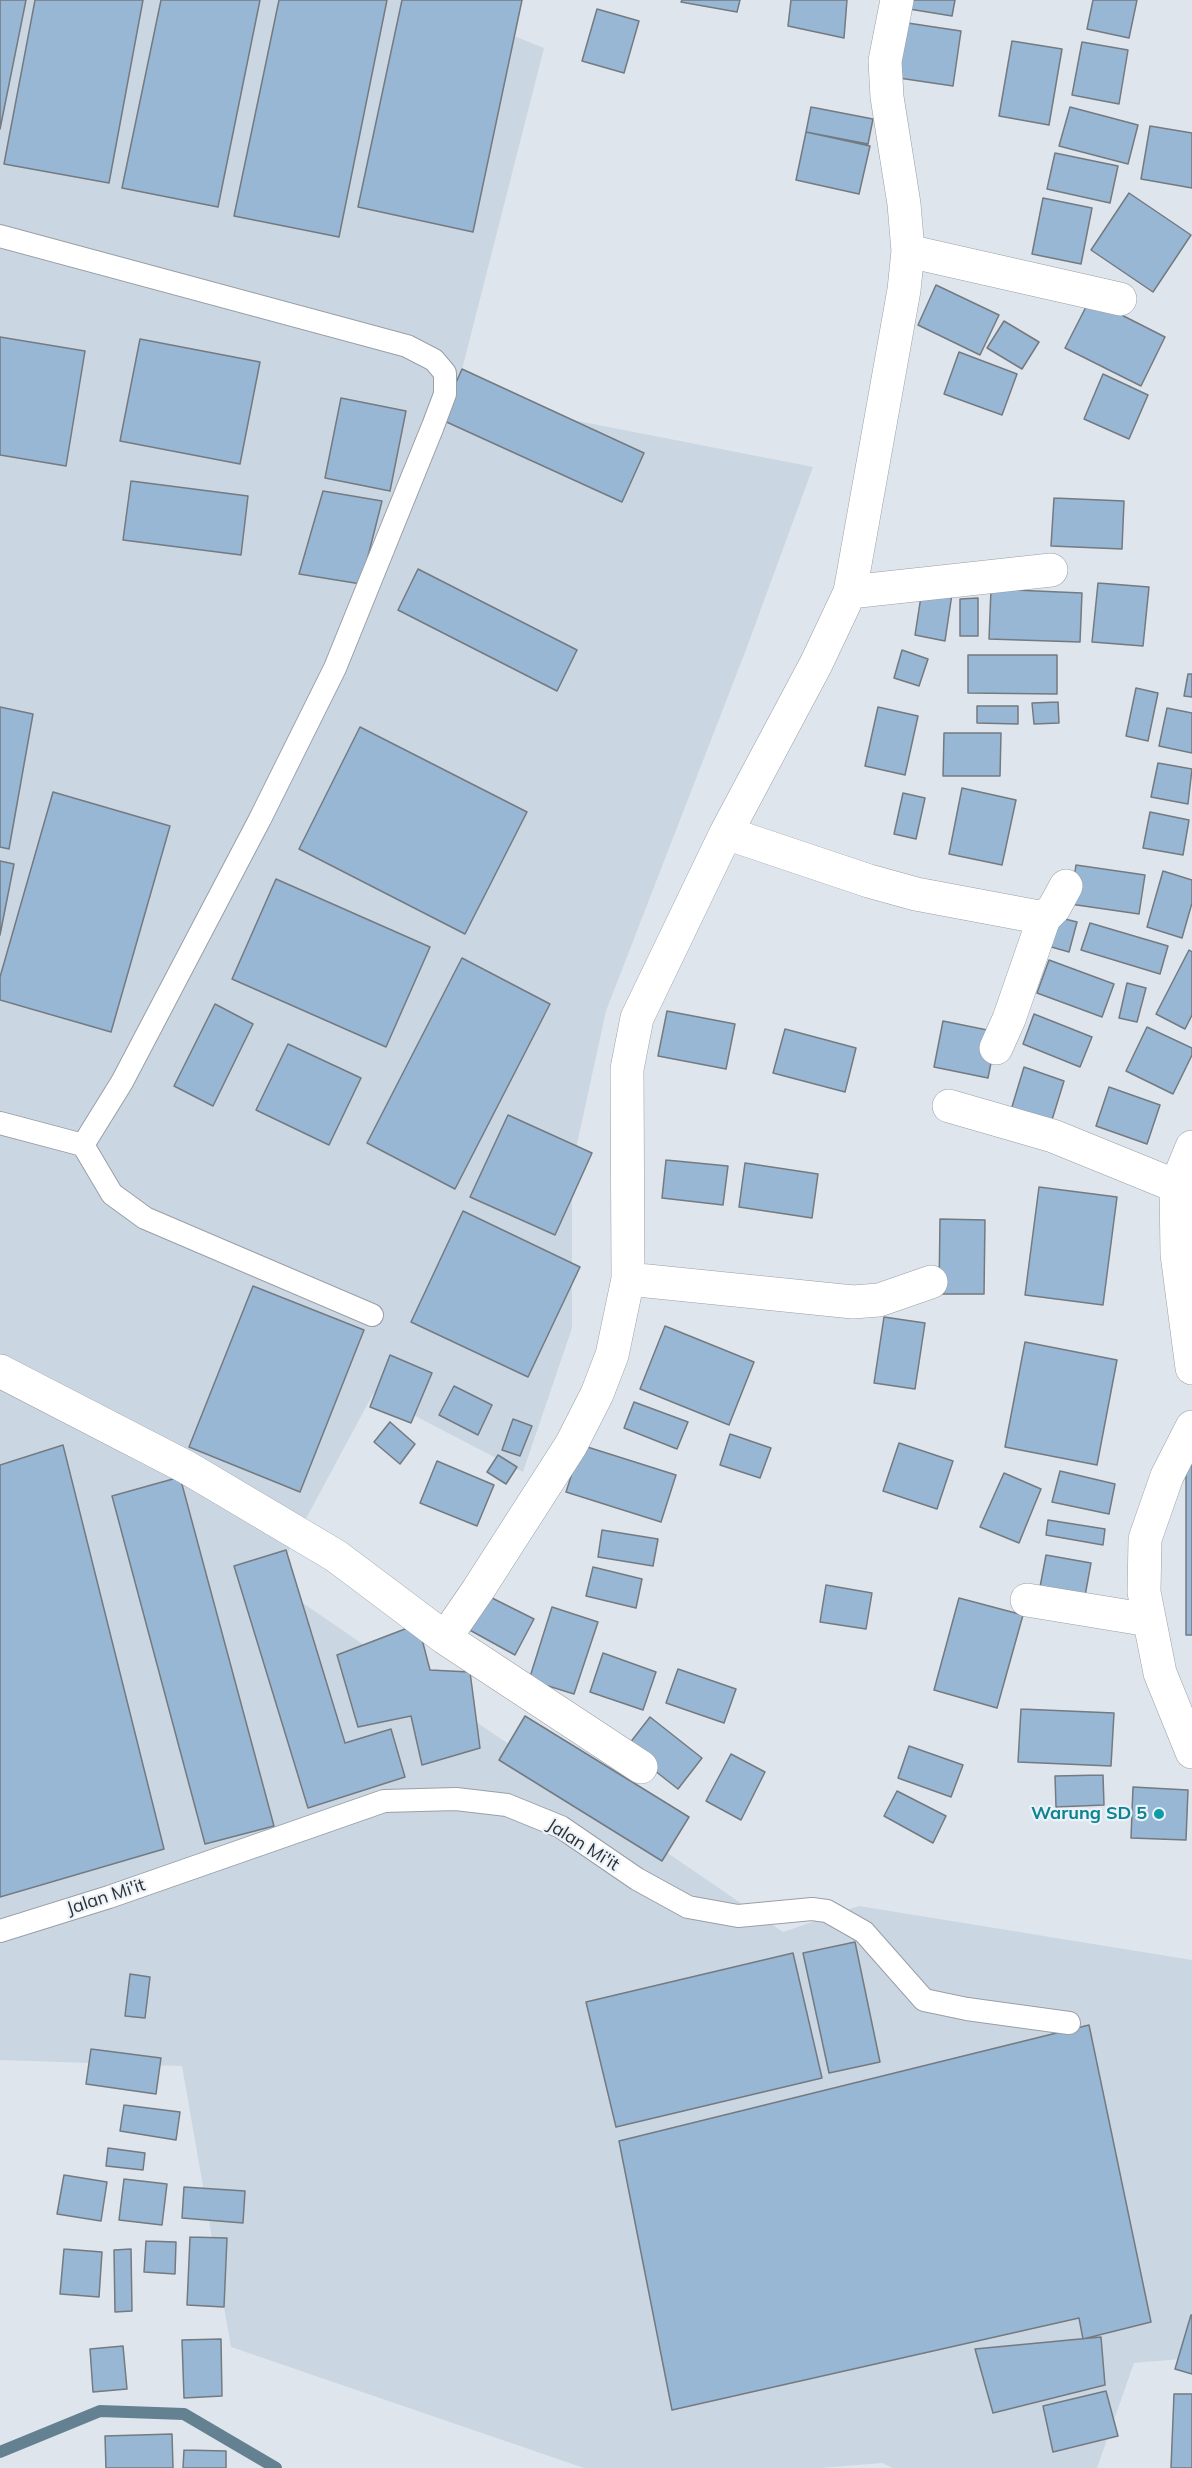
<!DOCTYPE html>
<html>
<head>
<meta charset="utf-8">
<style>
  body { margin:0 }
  canvas { display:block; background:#dee5ec }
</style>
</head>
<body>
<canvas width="1192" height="2468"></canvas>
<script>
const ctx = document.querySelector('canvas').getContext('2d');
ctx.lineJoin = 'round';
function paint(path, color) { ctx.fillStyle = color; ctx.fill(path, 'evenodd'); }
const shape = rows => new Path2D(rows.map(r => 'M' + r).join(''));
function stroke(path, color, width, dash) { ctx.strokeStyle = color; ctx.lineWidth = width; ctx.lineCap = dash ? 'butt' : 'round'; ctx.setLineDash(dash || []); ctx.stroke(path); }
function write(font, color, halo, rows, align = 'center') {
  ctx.font = font + ' Mulish,sans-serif'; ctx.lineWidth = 4.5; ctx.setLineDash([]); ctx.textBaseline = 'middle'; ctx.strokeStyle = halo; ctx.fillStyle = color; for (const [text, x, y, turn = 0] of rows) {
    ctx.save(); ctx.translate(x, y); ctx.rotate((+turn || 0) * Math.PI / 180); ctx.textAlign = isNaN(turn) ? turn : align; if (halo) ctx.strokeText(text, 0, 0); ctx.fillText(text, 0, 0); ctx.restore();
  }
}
paint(shape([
  [0,0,423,0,544,48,455,397,813,467,747,647,606,1011,572,1167,572,1328,523,1472,373,1394,272,1582,783,1932,859,1906,1192,1960,1192,2358,1134,2363,1097,2468,893,2468,882,2463,820,2468,584,2468,231,2347,182,2066,0,2060]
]), '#cad7e3');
stroke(shape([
  [0,2452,100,2411,184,2414,276,2468]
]), '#648192', 12);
const building = shape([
  [0,0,26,0,0,129,0,0],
  [35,0,143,0,109,183,4,164,35,0],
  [161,0,260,0,218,207,122,188,161,0],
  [279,0,387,0,339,237,234,216,279,0],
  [402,0,522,0,473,232,358,207,402,0],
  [682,0,740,0,737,12,681,2,682,0],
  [791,0,847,0,844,38,788,26,791,0],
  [904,0,955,0,952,16,903,8,904,0],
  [1093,0,1137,0,1129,38,1087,29,1093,0],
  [597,9,639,21,624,73,582,61,597,9],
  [901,22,961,31,953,86,892,77,901,22],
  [1012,41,1062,49,1049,125,999,116,1012,41],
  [1082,42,1128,50,1119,104,1072,95,1082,42],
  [811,107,873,119,868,144,806,132,811,107],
  [1070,107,1138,125,1128,164,1059,146,1070,107],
  [1150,126,1192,133,1192,188,1141,179,1150,126],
  [806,132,870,146,859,194,796,180,806,132],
  [1055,153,1118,166,1110,203,1047,189,1055,153],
  [1129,193,1191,235,1153,292,1091,250,1129,193],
  [1043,198,1092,208,1081,264,1032,254,1043,198],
  [936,285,999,315,980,355,918,325,936,285],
  [1090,299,1165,337,1141,386,1065,348,1090,299],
  [1004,321,1039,342,1022,369,987,348,1004,321],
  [0,337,85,351,66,466,0,455,0,337],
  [140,339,260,362,240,464,120,441,140,339],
  [959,352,1017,374,1002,415,944,394,959,352],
  [462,369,644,453,622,502,440,419,462,369],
  [1103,374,1148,395,1129,439,1084,419,1103,374],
  [341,398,406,411,390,491,325,478,341,398],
  [131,481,248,496,241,555,123,540,131,481],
  [323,491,382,501,361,584,299,574,323,491],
  [1054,498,1124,501,1122,549,1051,546,1054,498],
  [418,569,577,650,557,691,398,610,418,569],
  [1098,583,1149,587,1143,646,1092,642,1098,583],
  [991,589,1082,593,1080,642,989,639,991,589],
  [922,590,952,594,945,641,915,635,922,590],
  [978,598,978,636,960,636,960,599,978,598],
  [902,650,928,659,919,686,894,678,902,650],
  [968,655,1057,655,1057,694,968,693,968,655],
  [1188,674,1192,674,1192,697,1184,696,1188,674],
  [1136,688,1158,693,1148,741,1126,736,1136,688],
  [1058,702,1059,723,1034,724,1032,703,1058,702],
  [977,706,1018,706,1018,724,977,723,977,706],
  [0,707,33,714,9,849,0,847,0,707],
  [878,707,918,716,905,775,865,766,878,707],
  [1167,708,1192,713,1192,753,1159,746,1167,708],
  [360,727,527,812,465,934,299,849,360,727],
  [944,733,1001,733,1000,776,943,776,944,733],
  [1158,763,1192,769,1188,804,1151,797,1158,763],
  [962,788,1016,800,1002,865,949,854,962,788],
  [53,792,170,826,111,1032,0,1000,0,977,53,792],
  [903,793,925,798,916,839,894,834,903,793],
  [1150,812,1189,820,1183,855,1143,848,1150,812],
  [0,861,14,864,0,935,0,861],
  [1076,865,1145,875,1139,914,1070,904,1076,865],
  [1163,871,1192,880,1192,903,1182,938,1147,927,1163,871],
  [276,879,430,947,386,1047,232,979,276,879],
  [1049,915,1077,922,1069,952,1041,944,1049,915],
  [1090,923,1168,946,1160,974,1081,950,1090,923],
  [1189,950,1192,952,1192,1015,1185,1029,1156,1014,1189,950],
  [462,958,550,1004,455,1189,367,1143,462,958],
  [1049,960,1114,984,1102,1017,1037,993,1049,960],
  [1127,983,1146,988,1137,1022,1119,1018,1127,983],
  [215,1004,253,1024,213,1106,174,1086,215,1004],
  [667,1011,735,1024,726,1069,658,1056,667,1011],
  [1034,1014,1092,1037,1080,1067,1023,1044,1034,1014],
  [943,1021,997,1032,988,1078,934,1067,943,1021],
  [1147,1027,1192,1048,1192,1055,1173,1094,1126,1071,1147,1027],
  [785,1029,856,1048,845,1092,773,1073,785,1029],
  [288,1044,361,1078,329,1145,256,1110,288,1044],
  [1024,1067,1064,1081,1051,1123,1011,1110,1024,1067],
  [1109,1087,1160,1105,1147,1144,1096,1126,1109,1087],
  [508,1115,592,1153,555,1235,470,1197,508,1115],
  [666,1160,728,1166,723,1205,662,1198,666,1160],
  [745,1163,818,1174,812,1218,739,1207,745,1163],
  [1039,1187,1117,1197,1103,1305,1025,1295,1039,1187],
  [463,1211,580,1267,528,1377,411,1322,463,1211],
  [940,1219,985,1220,984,1294,939,1294,940,1219],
  [253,1286,364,1330,300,1492,189,1447,253,1286],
  [884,1317,925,1323,915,1389,874,1383,884,1317],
  [665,1326,754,1362,729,1425,640,1389,665,1326],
  [1025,1342,1117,1360,1097,1465,1005,1447,1025,1342],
  [390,1355,432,1373,411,1423,370,1407,390,1355],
  [454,1386,492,1405,478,1435,439,1415,454,1386],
  [634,1402,688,1422,677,1449,624,1428,634,1402],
  [513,1419,532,1426,520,1456,502,1450,513,1419],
  [390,1422,415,1444,400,1464,374,1442,390,1422],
  [730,1434,771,1448,760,1478,720,1465,730,1434],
  [899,1443,953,1461,937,1509,883,1491,899,1443],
  [63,1445,164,1849,0,1897,0,1465,63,1445],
  [581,1445,676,1475,661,1522,566,1492,581,1445],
  [498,1455,517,1467,506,1484,487,1472,498,1455],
  [437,1461,494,1485,477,1526,420,1503,437,1461],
  [1186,1462,1192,1462,1192,1635,1186,1635,1186,1462],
  [1060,1471,1115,1484,1109,1514,1052,1502,1060,1471],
  [1004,1473,1041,1489,1019,1543,980,1527,1004,1473],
  [180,1477,274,1826,205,1844,112,1496,180,1477],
  [1048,1520,1105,1529,1103,1545,1046,1535,1048,1520],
  [602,1530,658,1539,653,1566,598,1557,602,1530],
  [286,1550,345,1743,391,1729,405,1777,308,1808,234,1566,286,1550],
  [1046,1555,1091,1563,1085,1596,1040,1587,1046,1555],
  [593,1567,642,1579,636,1608,586,1596,593,1567],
  [826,1585,872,1593,866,1629,820,1622,826,1585],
  [484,1594,534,1619,515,1655,466,1628,484,1594],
  [959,1598,1023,1615,997,1708,934,1690,959,1598],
  [552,1607,598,1622,574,1694,529,1680,552,1607],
  [418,1624,430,1670,470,1672,480,1748,422,1765,411,1716,358,1727,337,1655,418,1624],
  [603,1653,656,1672,643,1710,590,1692,603,1653],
  [678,1669,736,1689,724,1723,666,1703,678,1669],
  [1021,1709,1114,1713,1111,1766,1018,1762,1021,1709],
  [525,1716,689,1817,662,1861,499,1760,525,1716],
  [650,1717,702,1758,678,1789,626,1748,650,1717],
  [909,1746,963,1765,951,1797,898,1778,909,1746],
  [731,1754,765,1772,741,1820,706,1801,731,1754],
  [1103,1775,1104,1805,1056,1807,1055,1776,1103,1775],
  [1133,1787,1188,1790,1186,1840,1131,1838,1133,1787],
  [897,1791,946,1816,933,1843,884,1816,897,1791],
  [855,1942,880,2062,829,2073,803,1953,855,1942],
  [793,1953,822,2078,616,2127,586,2002,793,1953],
  [130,1974,150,1977,145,2018,125,2016,130,1974],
  [1089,2025,1151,2322,1083,2339,1079,2318,672,2410,619,2141,1089,2025],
  [91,2049,161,2058,156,2094,86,2084,91,2049],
  [124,2105,180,2112,176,2140,120,2131,124,2105],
  [108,2148,145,2153,143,2170,106,2166,108,2148],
  [64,2175,107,2182,101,2221,57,2214,64,2175],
  [124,2179,167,2184,162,2225,119,2220,124,2179],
  [184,2187,245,2191,243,2223,182,2218,184,2187],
  [190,2237,227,2238,224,2307,187,2305,190,2237],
  [146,2241,176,2242,175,2274,144,2272,146,2241],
  [64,2249,102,2252,99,2297,60,2294,64,2249],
  [131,2249,132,2311,115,2312,114,2250,131,2249],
  [1191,2315,1192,2315,1192,2374,1175,2369,1191,2315],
  [1101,2337,1105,2385,993,2413,975,2349,1101,2337],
  [221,2339,222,2396,184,2398,182,2340,221,2339],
  [123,2346,127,2389,93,2392,90,2349,123,2346],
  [1106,2391,1118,2436,1053,2452,1043,2406,1106,2391],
  [1174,2394,1192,2394,1192,2468,1171,2468,1174,2394],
  [172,2434,173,2468,106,2468,105,2436,172,2434],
  [184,2450,226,2451,226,2468,183,2468,184,2450]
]);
paint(building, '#97b7d5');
stroke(building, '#747a80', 1.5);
const service = shape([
  [0,236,407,346,434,360,445,373,445,394,433,426,335,668,260,819,122,1082,83,1145,0,1123],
  [83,1145,112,1194,145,1218,372,1315],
  [0,1931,109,1897,384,1801,456,1799,507,1805,561,1827,637,1879,688,1907,738,1916,812,1909,827,1911,864,1932,924,2000,967,2009,1069,2023]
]);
const minor = shape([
  [908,251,1120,299],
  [850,592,1051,570],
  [726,833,869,881,916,894,1044,918,1054,908,1066,886],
  [996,1048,1009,1019,1044,918],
  [949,1106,1053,1136,1176,1186],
  [1192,1147,1176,1186,1177,1254,1192,1368],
  [628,1279,853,1302,879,1300,931,1282],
  [0,1371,186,1467,336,1556,445,1638,641,1767],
  [1192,1427,1167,1476,1145,1539,1144,1592,1160,1673,1192,1752],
  [1027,1600,1149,1620],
  [445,1638,478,1590,571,1445,597,1394,612,1355,628,1279,627,1069,637,1018,726,833,816,664,850,592,904,290,908,251,904,204,887,97,885,61,897,0]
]);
stroke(service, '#999fa6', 24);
stroke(minor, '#999fa6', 34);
stroke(service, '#fff', 22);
stroke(minor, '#fff', 33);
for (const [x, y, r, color] of [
  [1159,1814,6,"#0f9aa8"]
]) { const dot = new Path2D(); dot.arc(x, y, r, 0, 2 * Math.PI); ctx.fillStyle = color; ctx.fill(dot); stroke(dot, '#ebf2f9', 2); }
write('bold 18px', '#0d838f', '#ebf2f9', [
  ["Warung SD 5",1147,1814]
], 'right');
write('18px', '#2e3134', '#ebf2f9', [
  ["Jalan Mi'it",583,1845,32],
  ["Jalan Mi'it",106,1897,-18]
]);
</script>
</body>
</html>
